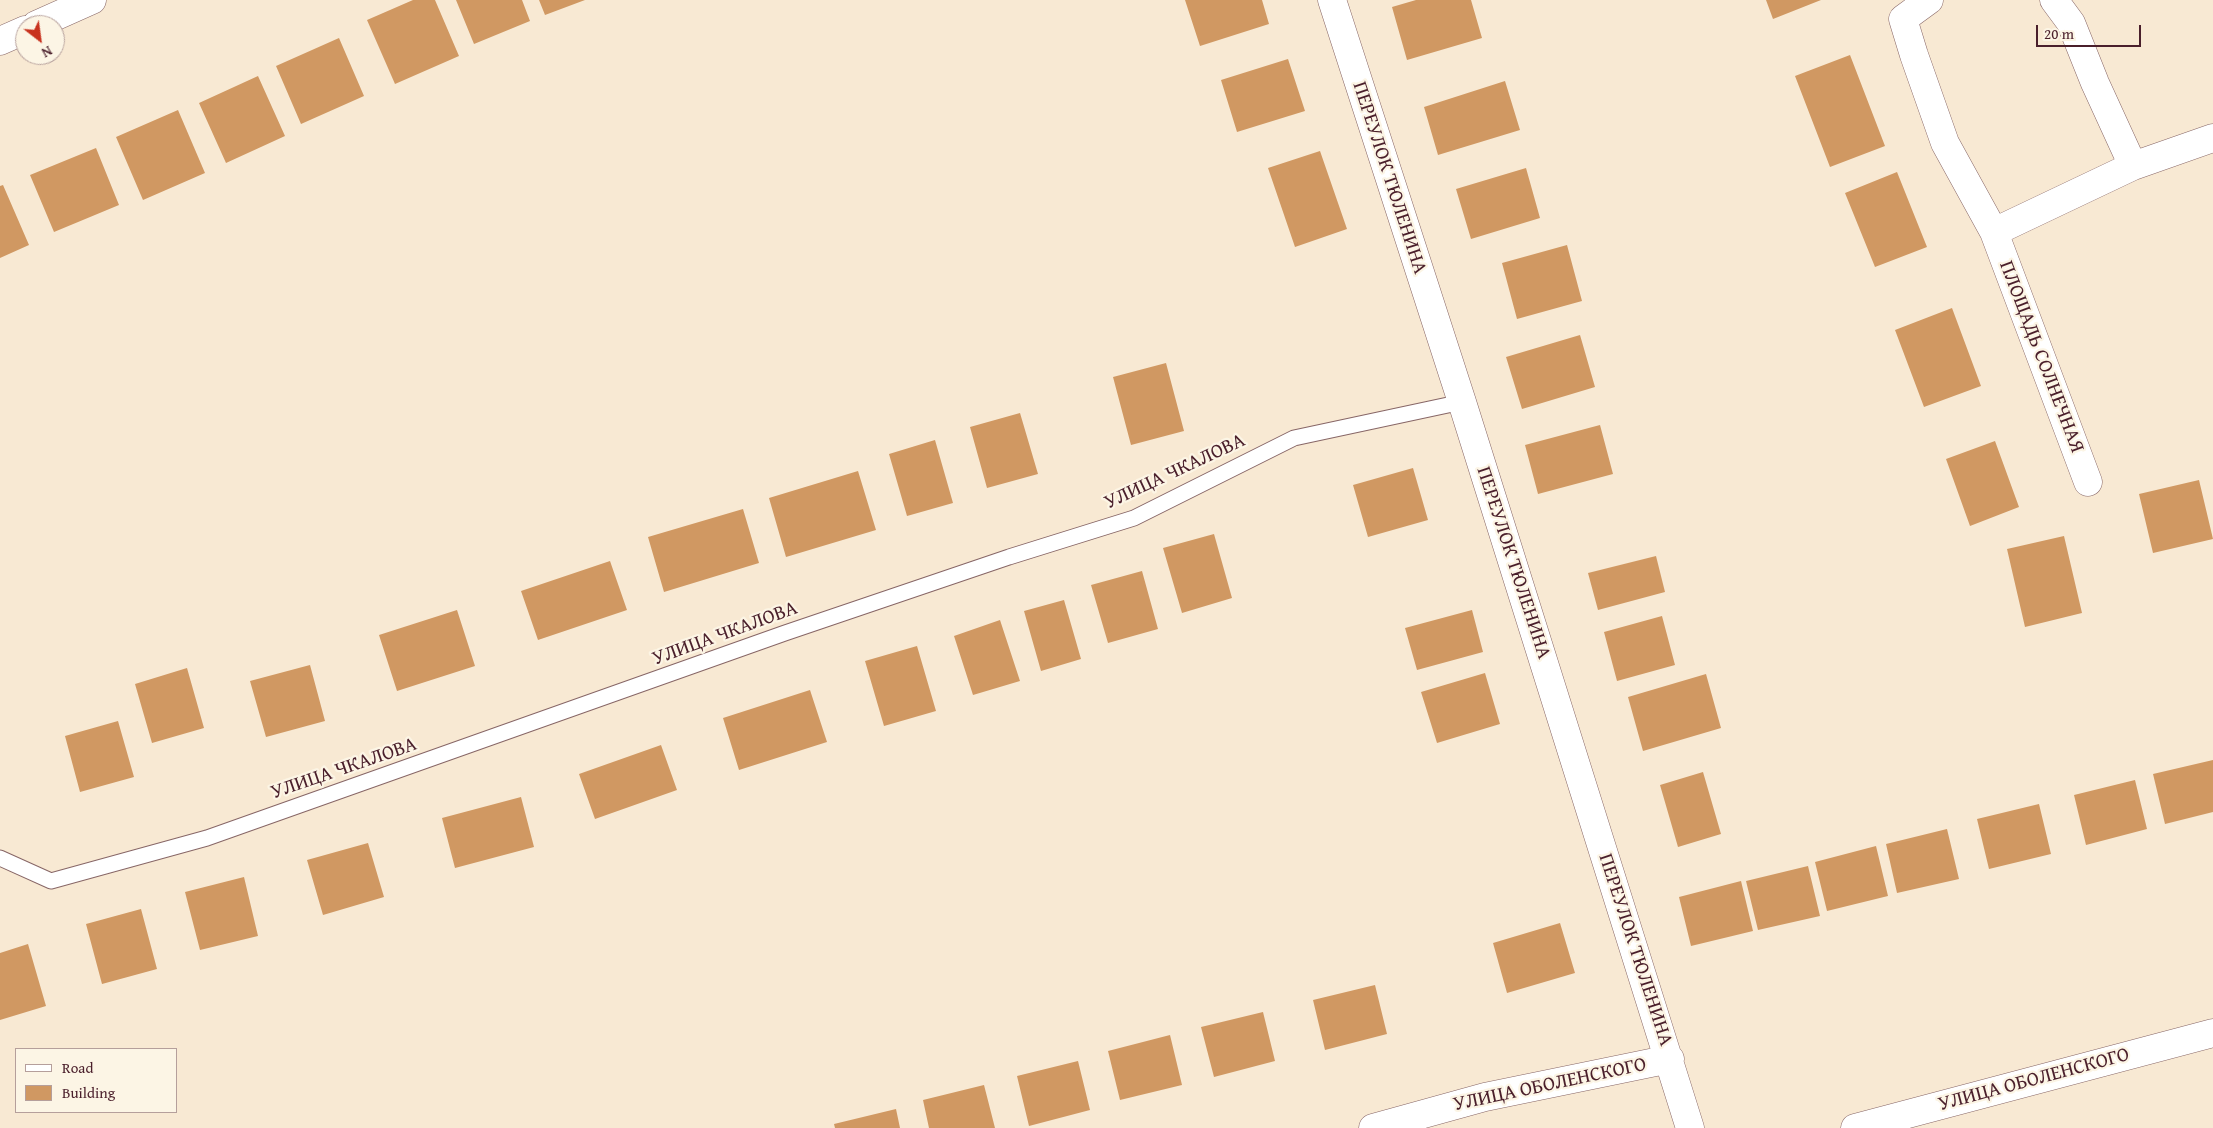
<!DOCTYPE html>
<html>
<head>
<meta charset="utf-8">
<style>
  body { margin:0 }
  #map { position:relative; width:2213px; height:1128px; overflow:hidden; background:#f8e9d3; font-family:"Gentium Book Plus",serif }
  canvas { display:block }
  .legend { position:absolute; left:15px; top:1048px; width:162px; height:65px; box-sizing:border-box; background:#fcf5e5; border:1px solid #b59f9b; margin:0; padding:6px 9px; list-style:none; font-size:15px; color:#4a1f2b }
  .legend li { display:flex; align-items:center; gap:10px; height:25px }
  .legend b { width:25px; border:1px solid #b59f9b }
  .north { position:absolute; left:15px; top:15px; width:50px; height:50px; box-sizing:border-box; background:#fcf5e5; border:1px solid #b59f9b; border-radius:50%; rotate:150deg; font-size:14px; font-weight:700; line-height:20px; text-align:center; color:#4a1f2b }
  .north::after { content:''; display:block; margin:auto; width:18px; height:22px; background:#c8321e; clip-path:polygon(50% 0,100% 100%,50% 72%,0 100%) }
  .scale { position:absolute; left:2036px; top:25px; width:105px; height:22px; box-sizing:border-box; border:2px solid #4a1f2b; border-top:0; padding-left:6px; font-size:15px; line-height:18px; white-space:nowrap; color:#4a1f2b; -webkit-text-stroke:4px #fcf5e5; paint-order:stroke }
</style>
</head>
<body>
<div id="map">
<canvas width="2213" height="1128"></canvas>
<ul class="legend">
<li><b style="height:6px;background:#fff"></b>Road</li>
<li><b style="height:14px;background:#d09862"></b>Building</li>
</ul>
<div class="north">N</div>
<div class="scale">20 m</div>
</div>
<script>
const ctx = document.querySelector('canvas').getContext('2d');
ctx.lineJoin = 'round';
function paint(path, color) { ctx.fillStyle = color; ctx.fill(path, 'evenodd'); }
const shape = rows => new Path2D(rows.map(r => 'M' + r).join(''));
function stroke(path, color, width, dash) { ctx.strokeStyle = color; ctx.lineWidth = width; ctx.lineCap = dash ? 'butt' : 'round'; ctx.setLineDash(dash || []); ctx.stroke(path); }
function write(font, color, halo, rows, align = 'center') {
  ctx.font = font + ' "Gentium Book Plus",serif'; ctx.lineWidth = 4.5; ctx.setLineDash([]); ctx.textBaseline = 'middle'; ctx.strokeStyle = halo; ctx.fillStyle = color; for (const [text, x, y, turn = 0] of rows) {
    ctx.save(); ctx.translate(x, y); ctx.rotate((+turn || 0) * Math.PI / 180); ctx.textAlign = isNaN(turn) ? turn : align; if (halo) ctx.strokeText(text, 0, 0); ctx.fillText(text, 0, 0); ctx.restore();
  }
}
paint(shape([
  [413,0,435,0,459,56,395,84,367,20],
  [456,0,522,0,530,21,474,44],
  [539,0,585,0,545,15],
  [1185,0,1262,0,1269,24,1200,46],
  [1416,0,1471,0,1482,38,1407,60,1392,7],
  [1766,0,1821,0,1773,19],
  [339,38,364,96,301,124,276,66],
  [1850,55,1885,146,1830,167,1795,76],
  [1288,59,1305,111,1237,132,1221,80],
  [258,76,285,136,226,163,199,103],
  [1505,81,1520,130,1438,155,1424,107],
  [178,110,205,173,143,200,116,137],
  [96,148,119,205,54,232,30,175],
  [1320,151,1347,229,1295,247,1268,168],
  [1526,168,1540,218,1471,239,1456,189],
  [1897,172,1927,247,1875,267,1845,193],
  [3,185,29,245,0,258,0,186],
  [1567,245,1582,301,1517,319,1502,263],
  [1952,308,1981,386,1924,407,1895,330],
  [1580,335,1595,387,1522,409,1506,357],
  [1166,363,1184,431,1131,445,1113,377],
  [1020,413,1038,474,987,488,970,427],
  [1600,425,1613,474,1538,494,1525,445],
  [935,440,953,503,907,516,889,454],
  [1995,441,2019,507,1970,526,1946,459],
  [1413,468,1428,520,1368,537,1353,485],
  [858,471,876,530,786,557,769,498],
  [2199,480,2213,539,2153,553,2139,494],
  [743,509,759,563,664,592,648,537],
  [1214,534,1232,598,1182,613,1163,548],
  [2064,536,2082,613,2025,627,2007,549],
  [1656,556,1665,592,1598,610,1588,573],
  [610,561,627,610,538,640,521,591],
  [1142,571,1158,629,1108,643,1091,585],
  [1064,600,1081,659,1041,671,1024,611],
  [457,610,475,666,397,691,379,635],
  [1472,610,1483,652,1417,670,1405,628],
  [1662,616,1675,665,1617,681,1604,632],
  [1000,620,1020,681,973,695,954,636],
  [917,646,936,711,884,726,865,661],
  [310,665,325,721,266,737,250,681],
  [187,668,204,728,152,743,135,684],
  [1485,673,1500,724,1437,743,1421,692],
  [1706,674,1721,728,1643,751,1628,697],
  [810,690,827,742,739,770,723,718],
  [118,721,134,777,80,792,65,736],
  [661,745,677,790,595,819,579,774],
  [2213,760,2213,812,2165,824,2153,774],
  [1703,772,1721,834,1678,847,1660,785],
  [2135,780,2147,829,2086,845,2074,795],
  [521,797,534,847,455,868,442,818],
  [2039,804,2051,854,1989,869,1977,819],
  [1947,829,1959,879,1897,893,1886,844],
  [368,843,384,897,323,915,307,860],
  [1876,846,1888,896,1827,911,1815,862],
  [1808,866,1820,916,1758,930,1746,881],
  [244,877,258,936,200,950,185,892],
  [1741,881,1753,931,1691,946,1679,897],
  [141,909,157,969,102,984,86,924],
  [1560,923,1575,973,1507,993,1493,943],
  [28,944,46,1006,0,1020,0,953],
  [1375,985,1387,1034,1325,1050,1313,1000],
  [1263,1012,1275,1061,1214,1077,1201,1027],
  [1170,1035,1182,1085,1120,1100,1108,1051],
  [1078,1061,1090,1110,1029,1126,1017,1076],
  [984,1085,995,1128,929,1128,923,1100],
  [896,1109,900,1128,835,1128,834,1124]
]), '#d09862');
const lane = shape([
  [0,858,51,881,207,838,785,633,1009,557,1134,518,1294,438,1462,402]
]);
const street = shape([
  [1332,0,1462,402,1690,1128],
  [1929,0,1903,19,1914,55,1945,143,1994,232,2088,482],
  [2054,0,2071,23,2095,83,2133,166,2213,138],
  [36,25,92,0],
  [0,41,25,30],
  [1994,232,2133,166],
  [1373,1128,1485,1097,1670,1059],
  [1855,1128,2213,1033]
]);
stroke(lane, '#876666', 17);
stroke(street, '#876666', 29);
stroke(lane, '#fff', 15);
stroke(street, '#fff', 28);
write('20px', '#4a1f2b', '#fcf5e5', [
  ["ПЕРЕУЛОК ТЮЛЕНИНА",1389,178,72],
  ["ПЛОЩАДЬ СОЛНЕЧНАЯ",2041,357,69],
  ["УЛИЦА ЧКАЛОВА",1175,472,-25],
  ["ПЕРЕУЛОК ТЮЛЕНИНА",1513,563,72],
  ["УЛИЦА ЧКАЛОВА",725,634,-20],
  ["УЛИЦА ЧКАЛОВА",344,769,-19],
  ["ПЕРЕУЛОК ТЮЛЕНИНА",1635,950,72],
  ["УЛИЦА ОБОЛЕНСКОГО",2034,1080,-15],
  ["УЛИЦА ОБОЛЕНСКОГО",1550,1085,-12]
]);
</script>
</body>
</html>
